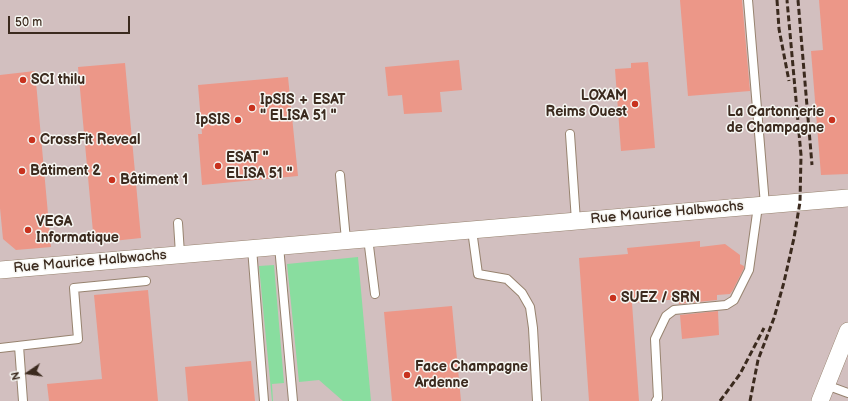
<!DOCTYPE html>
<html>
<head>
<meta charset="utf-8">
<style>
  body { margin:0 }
  #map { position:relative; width:848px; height:401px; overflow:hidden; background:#f3dcc0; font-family:"Balsamiq Sans",sans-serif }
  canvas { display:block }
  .north { position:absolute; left:8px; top:353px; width:40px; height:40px; -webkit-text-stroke:3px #f6f6f2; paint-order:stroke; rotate:257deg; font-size:11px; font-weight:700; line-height:16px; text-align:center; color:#3b2a1e }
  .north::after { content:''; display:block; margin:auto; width:14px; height:18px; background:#3b2a1e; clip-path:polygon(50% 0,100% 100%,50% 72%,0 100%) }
  .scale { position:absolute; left:8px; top:16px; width:122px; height:18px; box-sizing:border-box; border:2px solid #3b2a1e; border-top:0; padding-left:5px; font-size:12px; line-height:14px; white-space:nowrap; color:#3b2a1e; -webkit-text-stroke:3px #f6f6f2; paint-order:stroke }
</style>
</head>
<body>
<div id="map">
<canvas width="848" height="401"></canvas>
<div class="north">N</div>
<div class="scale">50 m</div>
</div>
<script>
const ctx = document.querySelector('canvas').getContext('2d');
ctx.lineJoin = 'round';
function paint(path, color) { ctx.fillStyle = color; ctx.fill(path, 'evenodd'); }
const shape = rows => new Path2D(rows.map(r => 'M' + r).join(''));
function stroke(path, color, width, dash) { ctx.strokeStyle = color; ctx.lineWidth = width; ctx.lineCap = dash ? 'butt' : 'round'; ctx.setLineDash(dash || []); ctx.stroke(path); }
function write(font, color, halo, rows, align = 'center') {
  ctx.font = font + ' "Balsamiq Sans",sans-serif'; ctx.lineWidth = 3; ctx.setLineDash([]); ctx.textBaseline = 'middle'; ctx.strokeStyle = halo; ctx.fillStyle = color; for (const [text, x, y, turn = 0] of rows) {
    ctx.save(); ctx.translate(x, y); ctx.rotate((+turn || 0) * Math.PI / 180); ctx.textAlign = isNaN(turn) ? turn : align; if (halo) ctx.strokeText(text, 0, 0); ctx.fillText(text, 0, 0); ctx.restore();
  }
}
paint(shape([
  [0,0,848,0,848,401,0,401]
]), '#d2bfbf');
paint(shape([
  [358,257,371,401,343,401,319,380,299,382,287,264],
  [274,265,284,383,272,384,273,401,272,401,259,266]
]), '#89dd9f');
paint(shape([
  [680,0,742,0,750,91,688,96],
  [819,0,848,0,848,174,821,175,811,51,823,50],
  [459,60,462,90,440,92,442,112,404,114,402,95,388,96,385,67],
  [648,62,655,148,621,151,615,69,631,68,631,63],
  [125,63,141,238,94,243,78,67],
  [35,71,51,247,16,250,3,239,0,208,0,75],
  [288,77,298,176,202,185,198,134,202,134,198,85],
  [700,241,700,247,725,244,740,255,740,264,744,266,744,268,733,290,730,294,717,295,717,300,679,304,679,299,632,303,639,401,589,401,579,258,628,254,627,248],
  [148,290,158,401,49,401,47,384,102,379,94,295],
  [452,306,461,401,392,401,384,312],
  [718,311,719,335,682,339,680,315],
  [251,361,255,401,188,401,185,367]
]), '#ec9788');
const service = shape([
  [748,0,765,205],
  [570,134,576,221],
  [340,175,346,240],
  [178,223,180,254],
  [472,230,478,274,507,279,522,293,530,307,533,328,537,401],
  [368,238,375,294],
  [279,246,293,401],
  [252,248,264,401],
  [19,346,23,401],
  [0,348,78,339,74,288,146,281],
  [826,385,848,393],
  [656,401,658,398,655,339,666,316,674,310,726,305,734,300,749,270,758,206]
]);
const minor = shape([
  [0,270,848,198],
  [820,401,848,331]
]);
stroke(service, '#97836f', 10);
stroke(minor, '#97836f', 18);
stroke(service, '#fff', 8);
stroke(minor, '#fff', 17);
stroke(shape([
  [777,0,779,29,789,81],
  [798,0,812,165],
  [720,401,740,374,764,328],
  [750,401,758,360,774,318,784,282,794,238,800,202,801,155,787,0]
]), '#3b2a1e', 3, [6, 3]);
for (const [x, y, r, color] of [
  [23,80,4,"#c8321e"],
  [635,104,4,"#c8321e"],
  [252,108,4,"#c8321e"],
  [238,120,4,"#c8321e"],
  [832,120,4,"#c8321e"],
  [32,140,4,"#c8321e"],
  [218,166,4,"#c8321e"],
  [22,171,4,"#c8321e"],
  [112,180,4,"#c8321e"],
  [28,230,4,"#c8321e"],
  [613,298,4,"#c8321e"],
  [407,375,4,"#c8321e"]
]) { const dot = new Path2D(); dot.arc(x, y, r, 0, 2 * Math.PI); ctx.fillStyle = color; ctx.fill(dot); stroke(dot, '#f6f6f2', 1.5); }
write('bold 14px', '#3b2a1e', '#f6f6f2', [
  ["SCI thilu",31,80],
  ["LOXAM",627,96,"right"],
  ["Reims Ouest",627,112,"right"],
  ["IpSIS + ESAT",260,100],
  ["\" ELISA 51 \"",260,116],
  ["La Cartonnerie",824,112,"right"],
  ["de Champagne",824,128,"right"],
  ["IpSIS",230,120,"right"],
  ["CrossFit Reveal",40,140],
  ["ESAT \"",226,158],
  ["ELISA 51 \"",226,174],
  ["Bâtiment 2",30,171],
  ["Bâtiment 1",120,180],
  ["VEGA",36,222],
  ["Informatique",36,238],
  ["SUEZ / SRN",621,298],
  ["Face Champagne",415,367],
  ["Ardenne",415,383]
], 'left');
write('14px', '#3b2a1e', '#f6f6f2', [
  ["Rue Maurice Halbwachs",667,213,-5],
  ["Rue Maurice Halbwachs",90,262,-5]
]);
</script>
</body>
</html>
